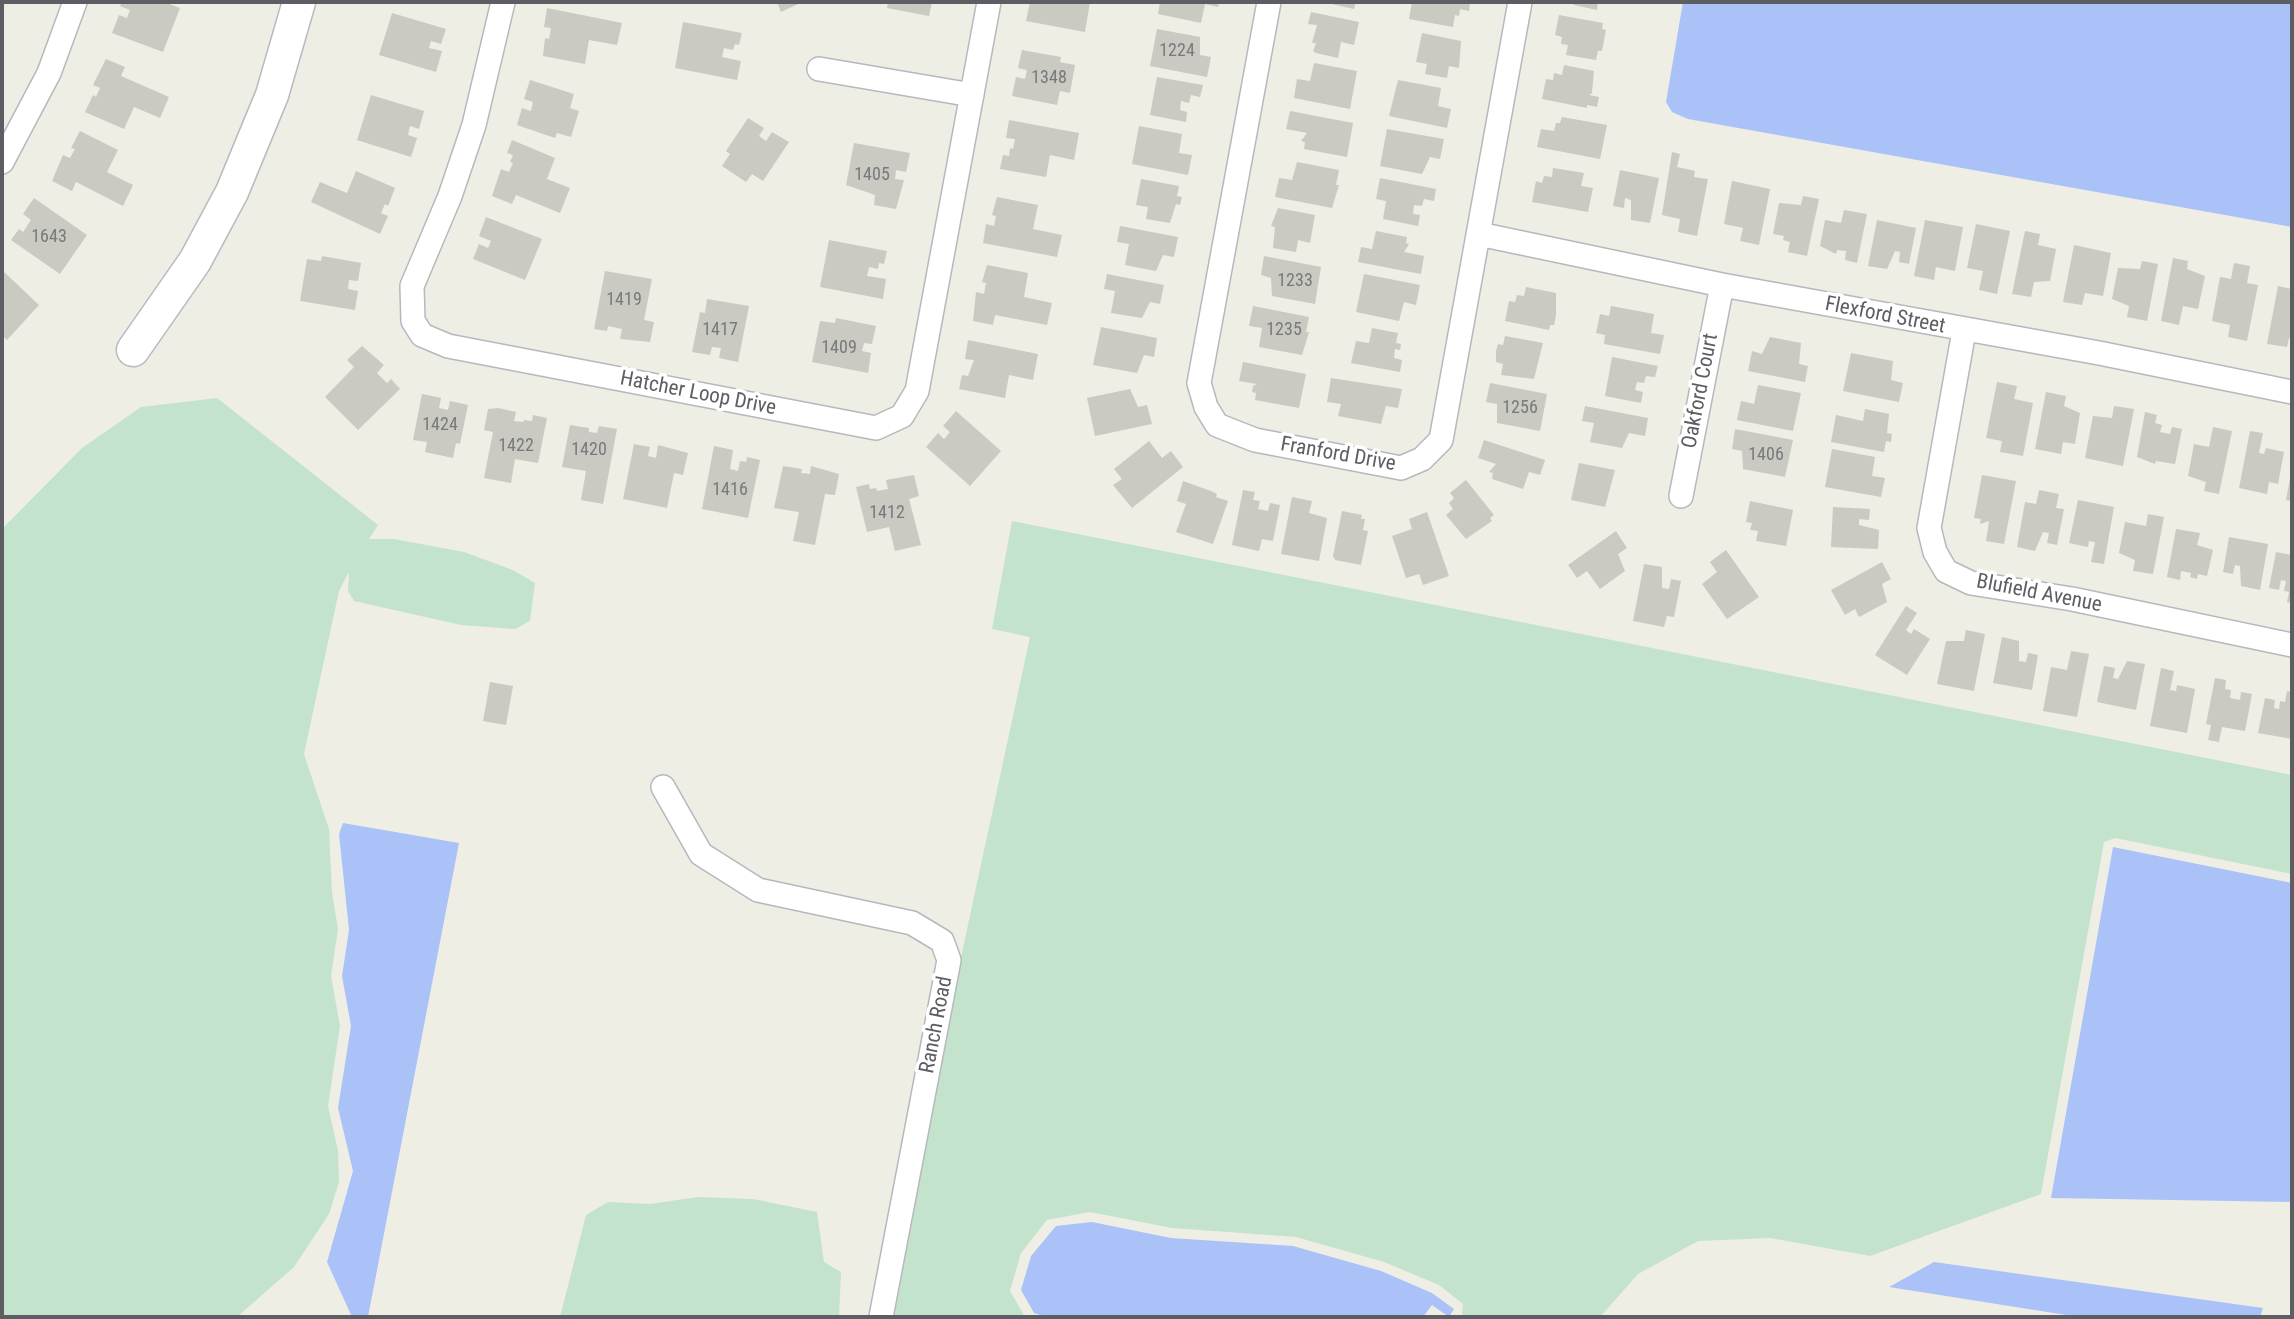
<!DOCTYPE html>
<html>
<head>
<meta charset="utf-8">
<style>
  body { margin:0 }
  #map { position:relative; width:2294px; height:1319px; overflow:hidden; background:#eeeee5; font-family:"Roboto Condensed",sans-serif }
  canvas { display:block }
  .frame { position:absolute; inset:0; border:4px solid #5d5e64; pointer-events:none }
</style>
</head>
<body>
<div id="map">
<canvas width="2294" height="1319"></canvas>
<div class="frame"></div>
</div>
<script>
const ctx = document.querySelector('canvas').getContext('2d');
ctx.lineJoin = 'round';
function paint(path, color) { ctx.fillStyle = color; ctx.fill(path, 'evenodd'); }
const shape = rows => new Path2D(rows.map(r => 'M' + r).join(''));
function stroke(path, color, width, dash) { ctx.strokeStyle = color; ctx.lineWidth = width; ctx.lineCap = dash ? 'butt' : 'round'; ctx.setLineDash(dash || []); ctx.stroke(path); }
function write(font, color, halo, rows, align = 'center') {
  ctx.font = font + ' "Roboto Condensed",sans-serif'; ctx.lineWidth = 7; ctx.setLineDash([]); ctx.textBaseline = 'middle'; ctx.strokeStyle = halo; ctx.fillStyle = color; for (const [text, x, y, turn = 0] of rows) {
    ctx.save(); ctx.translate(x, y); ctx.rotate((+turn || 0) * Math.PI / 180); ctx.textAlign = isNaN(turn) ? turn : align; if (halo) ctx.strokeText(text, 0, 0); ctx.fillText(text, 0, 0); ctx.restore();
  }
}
paint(shape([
  [217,398,378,525,369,539,394,539,464,552,513,570,535,583,530,621,515,629,461,625,354,601,348,591,349,572,339,591,304,754,329,829,332,892,338,929,331,976,340,1026,328,1106,338,1151,339,1182,329,1214,294,1267,237,1317,2,1317,2,529,82,448,141,407],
  [1012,521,2292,775,2292,874,2115,838,2104,842,2041,1194,1870,1256,1770,1238,1698,1241,1638,1274,1600,1317,1462,1317,1463,1304,1439,1285,1384,1262,1296,1237,1172,1228,1090,1212,1047,1220,1021,1253,1010,1291,1025,1317,894,1317,963,948,1030,637,992,629],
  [698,1197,753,1199,817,1212,824,1262,841,1272,839,1317,560,1317,586,1215,608,1202,650,1204]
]), '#c4e3cc');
paint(shape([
  [1683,2,2292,2,2292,227,1688,119,1672,112,1666,102],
  [343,823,459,843,368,1317,352,1317,327,1262,353,1171,338,1108,351,1026,342,976,349,930,339,834],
  [2113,847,2292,883,2292,1202,2051,1198],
  [1092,1222,1171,1238,1293,1246,1381,1271,1432,1293,1454,1309,1449,1317,1432,1305,1423,1317,1047,1317,1034,1313,1021,1290,1031,1256,1056,1226],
  [1934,1262,2263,1308,2260,1317,2079,1317,1889,1287]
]), '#abc2f8');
paint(shape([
  [122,2,164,2,180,8,163,52,112,33,119,15,127,18,130,10,120,6],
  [777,2,797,2,798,4,781,12],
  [888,2,932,2,929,16,887,8],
  [1030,2,1090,2,1085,32,1026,21],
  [1160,2,1219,2,1218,7,1205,4,1201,23,1158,14],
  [1323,2,1356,2,1354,9],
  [1412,2,1470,2,1469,11,1460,9,1459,16,1455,15,1453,27,1409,19],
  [1572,2,1598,2,1597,10,1574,5],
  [547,8,622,23,617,45,589,40,585,64,543,56,545,38,549,39,551,28,544,27],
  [1311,12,1359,22,1354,45,1341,42,1338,58,1316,53,1313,51,1316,43,1312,43,1317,25,1308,24],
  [392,13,446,29,441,44,431,41,429,48,442,51,436,72,379,55],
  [1559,15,1603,23,1602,29,1606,30,1602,51,1598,51,1596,60,1566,55,1568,45,1561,44,1562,37,1555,35],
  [683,22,742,33,739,45,735,44,733,50,724,48,722,57,741,61,737,80,675,68],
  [1157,29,1200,37,1200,55,1211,57,1207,77,1150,66],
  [1422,33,1461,41,1459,68,1449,66,1447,78,1425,74,1427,64,1416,62],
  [1022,50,1061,57,1060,62,1075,65,1070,93,1060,91,1057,105,1012,96,1016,77,1025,79,1027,70,1018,68],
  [106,59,125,67,121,76,169,97,160,118,134,107,124,129,85,112,93,95,96,97,100,88,93,85],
  [1314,63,1357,71,1350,109,1294,98,1297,79,1310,81],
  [1564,65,1594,71,1592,93,1589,95,1599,97,1597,107,1587,105,1587,108,1542,99,1546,79,1553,80,1554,73,1562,75],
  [1157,77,1203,85,1200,97,1191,95,1189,103,1181,101,1180,110,1187,112,1186,122,1150,115],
  [530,80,574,94,570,108,579,111,571,137,557,133,555,138,517,125,522,108,531,111,533,102,524,99],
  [1398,80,1441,88,1438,106,1451,109,1447,128,1389,116],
  [371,95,424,111,419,129,410,126,408,135,417,138,411,157,357,140],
  [1290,111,1353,123,1347,157,1304,149,1305,142,1301,141,1307,133,1286,129],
  [1562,117,1607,125,1600,159,1537,147,1541,129,1554,131,1556,123,1560,123],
  [748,118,764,128,759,136,766,141,772,132,789,142,763,181,752,174,746,182,722,166,730,154,726,151],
  [1009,120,1079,133,1074,160,1050,155,1046,177,1000,169,1003,155,1009,156,1010,148,1013,149,1015,139,1006,138],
  [1139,126,1182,134,1179,153,1192,155,1188,175,1132,164],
  [1387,129,1444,139,1440,159,1430,157,1422,174,1380,166],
  [80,131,118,150,107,172,133,185,123,206,76,182,72,191,52,181,63,155,70,158,75,149,71,148],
  [512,140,555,158,547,179,570,188,560,213,516,195,512,204,492,196,501,169,509,172,513,163,510,162,513,155,507,153],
  [854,143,910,153,906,172,896,170,895,179,904,180,896,209,874,205,875,195,846,185],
  [1672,152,1680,154,1677,167,1695,171,1694,177,1708,179,1697,236,1678,232,1680,219,1662,215],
  [1297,162,1339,170,1336,185,1339,185,1332,208,1275,197,1279,178,1292,180],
  [1553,168,1584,173,1581,186,1593,188,1588,212,1532,202,1536,181,1542,183,1544,176,1552,177],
  [1620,170,1659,178,1650,223,1631,220,1631,200,1625,198,1624,208,1613,206],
  [356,171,395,188,388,206,385,204,381,213,388,216,380,234,311,202,320,182,347,193],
  [1380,178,1436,189,1434,201,1424,199,1422,206,1414,205,1413,214,1420,215,1418,226,1383,219,1386,201,1376,199],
  [1141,179,1179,186,1177,196,1182,197,1180,205,1176,204,1170,223,1146,219,1148,207,1136,205],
  [1732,181,1770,189,1759,245,1740,241,1743,228,1724,224],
  [1803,196,1819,199,1807,256,1788,252,1790,242,1783,240,1784,236,1773,234,1779,203,1801,205],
  [997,197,1038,205,1033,229,1062,235,1057,257,983,243,986,224,994,226,996,216,992,215],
  [34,198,87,235,60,274,11,240,19,229,23,232,31,220,23,214],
  [1278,208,1315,215,1310,243,1298,240,1296,252,1273,248,1275,227,1271,226],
  [1844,210,1867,214,1857,263,1845,260,1846,251,1837,250,1836,254,1820,246,1825,220,1841,223],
  [486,217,542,239,525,280,473,259,479,244,488,248,491,241,479,236],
  [1877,220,1916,228,1909,264,1899,262,1900,252,1895,251,1887,269,1868,266],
  [1925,220,1963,227,1955,271,1936,267,1934,280,1914,276],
  [1976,224,2010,231,1997,294,1979,290,1983,271,1967,268],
  [1120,226,1178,237,1174,257,1163,255,1156,271,1125,265,1129,244,1117,242],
  [1376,231,1407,237,1406,243,1409,244,1404,252,1424,256,1421,274,1358,262,1361,247,1372,249],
  [2025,231,2040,234,2038,245,2056,249,2050,281,2034,282,2031,297,2012,294],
  [829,240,887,251,884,264,879,263,878,269,869,267,867,276,886,279,883,299,820,287],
  [2074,245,2111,253,2103,296,2085,293,2082,305,2063,302],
  [322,256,361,263,358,281,349,280,348,289,358,291,355,310,300,301,307,259,321,261],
  [1264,256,1321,267,1315,304,1272,296,1271,278,1261,275],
  [2173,258,2188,261,2187,269,2205,276,2198,309,2183,306,2179,325,2161,321],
  [2142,261,2158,264,2147,321,2127,317,2129,306,2112,299,2118,268,2140,269],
  [2234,263,2250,266,2247,283,2258,285,2247,341,2228,337,2230,325,2212,321,2220,277,2231,279],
  [987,265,1028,273,1024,297,1052,303,1047,325,995,315,993,325,973,321,976,292,984,294,986,283,982,282],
  [2,270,39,305,7,340,2,335],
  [605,271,652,279,644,320,654,322,650,342,620,339,622,329,608,326,607,331,594,329],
  [1107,274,1164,285,1160,304,1150,302,1142,318,1111,313,1115,291,1104,289],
  [1364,274,1420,285,1416,305,1404,302,1399,321,1356,312],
  [2278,286,2292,289,2292,338,2289,338,2287,347,2267,344],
  [1526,287,1556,293,1556,315,1554,325,1550,325,1549,330,1505,321,1509,301,1515,302,1517,295,1524,296],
  [707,299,749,306,738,362,719,358,721,348,712,347,710,355,692,352,700,312,705,313],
  [1253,306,1309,317,1306,332,1309,332,1302,355,1259,347,1262,328,1249,326],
  [1611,306,1654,314,1651,333,1664,335,1660,354,1604,344,1605,335,1596,333,1600,314,1609,316],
  [836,318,876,326,872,344,864,343,862,351,871,353,868,373,812,362,820,321,835,323],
  [1101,327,1157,338,1154,357,1144,355,1137,373,1093,365],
  [1372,328,1398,333,1396,343,1401,344,1400,350,1395,349,1394,358,1402,360,1400,372,1351,363,1356,341,1369,343],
  [1505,336,1543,343,1534,379,1501,375,1503,364,1496,362,1496,351,1498,344,1503,345],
  [1770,337,1801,343,1799,364,1808,366,1805,382,1748,371,1752,351,1762,354],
  [968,340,1038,354,1033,380,1009,375,1005,398,959,389,962,375,968,376,974,360,965,359],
  [362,346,384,365,377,373,387,383,391,379,400,389,358,430,325,397,354,367,347,360],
  [1851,353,1893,361,1891,380,1903,383,1899,402,1843,391],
  [1612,357,1658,366,1655,377,1646,376,1644,383,1637,382,1635,390,1643,392,1641,403,1605,396],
  [1243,362,1306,374,1299,408,1255,400,1256,393,1252,392,1253,386,1257,384,1239,381],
  [1331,378,1402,389,1398,408,1386,406,1381,424,1338,416,1341,404,1327,402],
  [1997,382,2017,386,2014,399,2033,403,2023,456,2000,452,2002,441,1986,438],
  [1490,383,1547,394,1540,431,1497,423,1497,404,1486,402],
  [1758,385,1801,393,1793,431,1737,420,1741,401,1754,404],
  [1130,389,1138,407,1147,405,1152,424,1095,436,1087,398],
  [2046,392,2066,396,2064,406,2080,413,2075,444,2063,442,2061,454,2035,449],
  [422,394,441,398,439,408,448,410,450,401,468,405,460,444,456,443,453,458,425,452,427,442,413,440],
  [1585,406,1648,418,1645,436,1629,433,1622,448,1590,442,1594,423,1582,421],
  [2114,406,2134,409,2123,466,2085,458,2093,416,2112,418],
  [498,408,516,412,514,421,523,422,524,420,532,421,533,415,547,418,538,463,515,459,511,483,484,478,493,432,484,430,488,409],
  [1865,409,1889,414,1887,433,1892,434,1891,442,1886,441,1884,452,1831,442,1836,415,1863,421],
  [956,411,1001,451,970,486,926,447,938,433,944,439,950,432,943,426],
  [2145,412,2157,415,2155,423,2162,425,2160,432,2170,434,2172,427,2182,429,2175,464,2156,461,2155,464,2137,457],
  [570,425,589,428,589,432,597,433,599,426,617,429,603,504,581,500,586,471,562,467],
  [2213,427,2232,431,2219,494,2204,491,2206,482,2188,476,2194,444,2209,447],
  [1735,429,1793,440,1785,477,1743,469,1742,451,1732,449],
  [2250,431,2263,433,2259,453,2264,454,2266,448,2284,452,2278,484,2269,482,2267,494,2239,488],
  [1484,440,1545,460,1540,475,1529,472,1523,489,1492,479,1493,473,1489,472,1496,464,1478,458],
  [1149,441,1162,458,1171,451,1183,467,1132,508,1113,485,1122,479,1114,469],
  [634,444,650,447,648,456,656,458,658,445,688,453,683,475,674,473,667,508,623,499],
  [714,446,733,450,730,469,738,471,740,461,746,462,747,457,760,460,748,518,702,509],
  [1832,449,1875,457,1872,476,1885,478,1881,497,1825,487],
  [1579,463,1615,470,1605,507,1571,500],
  [783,466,802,469,801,473,810,474,811,466,839,474,835,495,825,494,815,545,793,541,799,512,774,508],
  [2291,473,2292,473,2292,501,2286,500],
  [914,475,919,496,909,499,921,545,895,551,889,527,867,532,856,487,869,484,870,489,876,488,877,491,888,489,886,480],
  [1982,475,2016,481,2004,544,1986,541,1989,521,1980,524,1981,519,1974,518],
  [1466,480,1494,515,1490,518,1492,521,1466,539,1446,515,1453,509,1449,503,1454,498,1450,493],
  [1183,481,1211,491,1217,494,1216,497,1228,501,1213,544,1176,532,1186,504,1177,501],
  [1243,490,1255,492,1253,500,1260,501,1258,509,1268,511,1270,503,1280,505,1273,541,1262,539,1259,551,1232,545],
  [2039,490,2059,494,2056,508,2064,509,2057,545,2047,543,2049,533,2043,532,2035,551,2017,547,2025,502,2036,504],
  [1292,497,1312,501,1309,513,1327,518,1319,561,1281,554],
  [2078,500,2114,507,2104,564,2091,562,2095,542,2089,541,2088,547,2069,543],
  [1750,501,1793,510,1786,546,1756,541,1758,531,1750,530,1752,523,1746,522],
  [1833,507,1870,509,1869,520,1859,519,1859,525,1879,530,1878,549,1831,547],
  [1342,511,1362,515,1361,519,1365,519,1363,530,1368,531,1361,565,1335,560,1333,556],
  [1427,512,1449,576,1423,585,1419,574,1406,578,1392,536,1412,529,1409,519],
  [2148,514,2164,517,2153,574,2133,571,2135,560,2119,553,2125,522,2146,526],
  [2176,529,2200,533,2197,545,2213,550,2207,576,2198,574,2197,579,2190,577,2191,573,2181,571,2180,580,2167,577],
  [1616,531,1627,548,1618,554,1625,571,1600,589,1587,571,1577,578,1568,565],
  [2229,537,2268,544,2260,590,2241,586,2240,566,2235,565,2233,574,2223,572],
  [1726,550,1759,597,1727,619,1702,584,1717,572,1710,562],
  [2276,552,2292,555,2292,603,2287,602,2289,592,2284,591,2286,581,2281,580,2279,590,2269,588],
  [1882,562,1891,579,1882,584,1887,602,1859,617,1855,609,1845,615,1831,590],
  [1644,564,1662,567,1662,588,1669,589,1671,579,1681,581,1674,617,1667,616,1664,627,1633,621],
  [1906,606,1917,613,1906,630,1911,634,1914,629,1930,639,1907,675,1875,655],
  [1966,630,1985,634,1974,691,1937,684,1946,641,1964,641],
  [2002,637,2019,641,2019,661,2026,662,2028,653,2038,655,2032,690,1993,683],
  [2071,651,2089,654,2077,717,2043,711,2051,667,2067,670],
  [2127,661,2145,664,2136,710,2097,702,2104,666,2115,668,2113,678,2118,679],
  [2161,668,2174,671,2170,690,2176,691,2177,685,2195,689,2187,733,2150,726],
  [2215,678,2226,680,2225,689,2231,690,2230,698,2240,700,2241,692,2252,694,2245,731,2222,727,2219,742,2208,740,2211,725,2206,724],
  [490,682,513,686,506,725,483,721],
  [2287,691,2292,692,2292,739,2258,733,2265,698,2275,700,2274,708,2279,709,2280,701,2285,702]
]), '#cac9c2');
const street = shape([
  [503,2,474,125,450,196,412,286,413,321,422,335,448,346,876,428,902,416,917,391,989,2],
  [1269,2,1199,383,1206,407,1217,425,1255,440,1401,468,1422,459,1441,440,1520,2],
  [819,69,972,95],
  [2,162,49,73,75,2],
  [1479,234,1722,285,2099,353,2292,392],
  [1964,331,1929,528,1935,552,1946,571,1971,583,2072,599,2292,645],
  [1681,496,1722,285],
  [663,787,701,854,758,890,912,923,942,941,949,960,881,1317]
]);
const secondary = shape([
  [133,350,195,261,232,192,272,95,299,2]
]);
stroke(street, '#b7b8be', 26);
stroke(secondary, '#b9b9c0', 35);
stroke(street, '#fff', 23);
stroke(secondary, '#fff', 32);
write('18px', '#78797c', null, [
  ["1224",1177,51],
  ["1348",1049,78],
  ["1405",872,175],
  ["1643",49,237],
  ["1233",1295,281],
  ["1419",624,300],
  ["1417",720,330],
  ["1235",1284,330],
  ["1409",839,348],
  ["1256",1520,408],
  ["1424",440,425],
  ["1422",516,446],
  ["1420",589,450],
  ["1406",1766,455],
  ["1416",730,490],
  ["1412",887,513]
]);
write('21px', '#5d5e64', '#fff', [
  ["Flexford Street",1885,316,11],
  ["Oakford Court",1701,391,-79],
  ["Hatcher Loop Drive",698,394,11],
  ["Franford Drive",1338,455,10],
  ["Blufield Avenue",2039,594,11],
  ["Ranch Road",937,1025,-79]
]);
</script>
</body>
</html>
